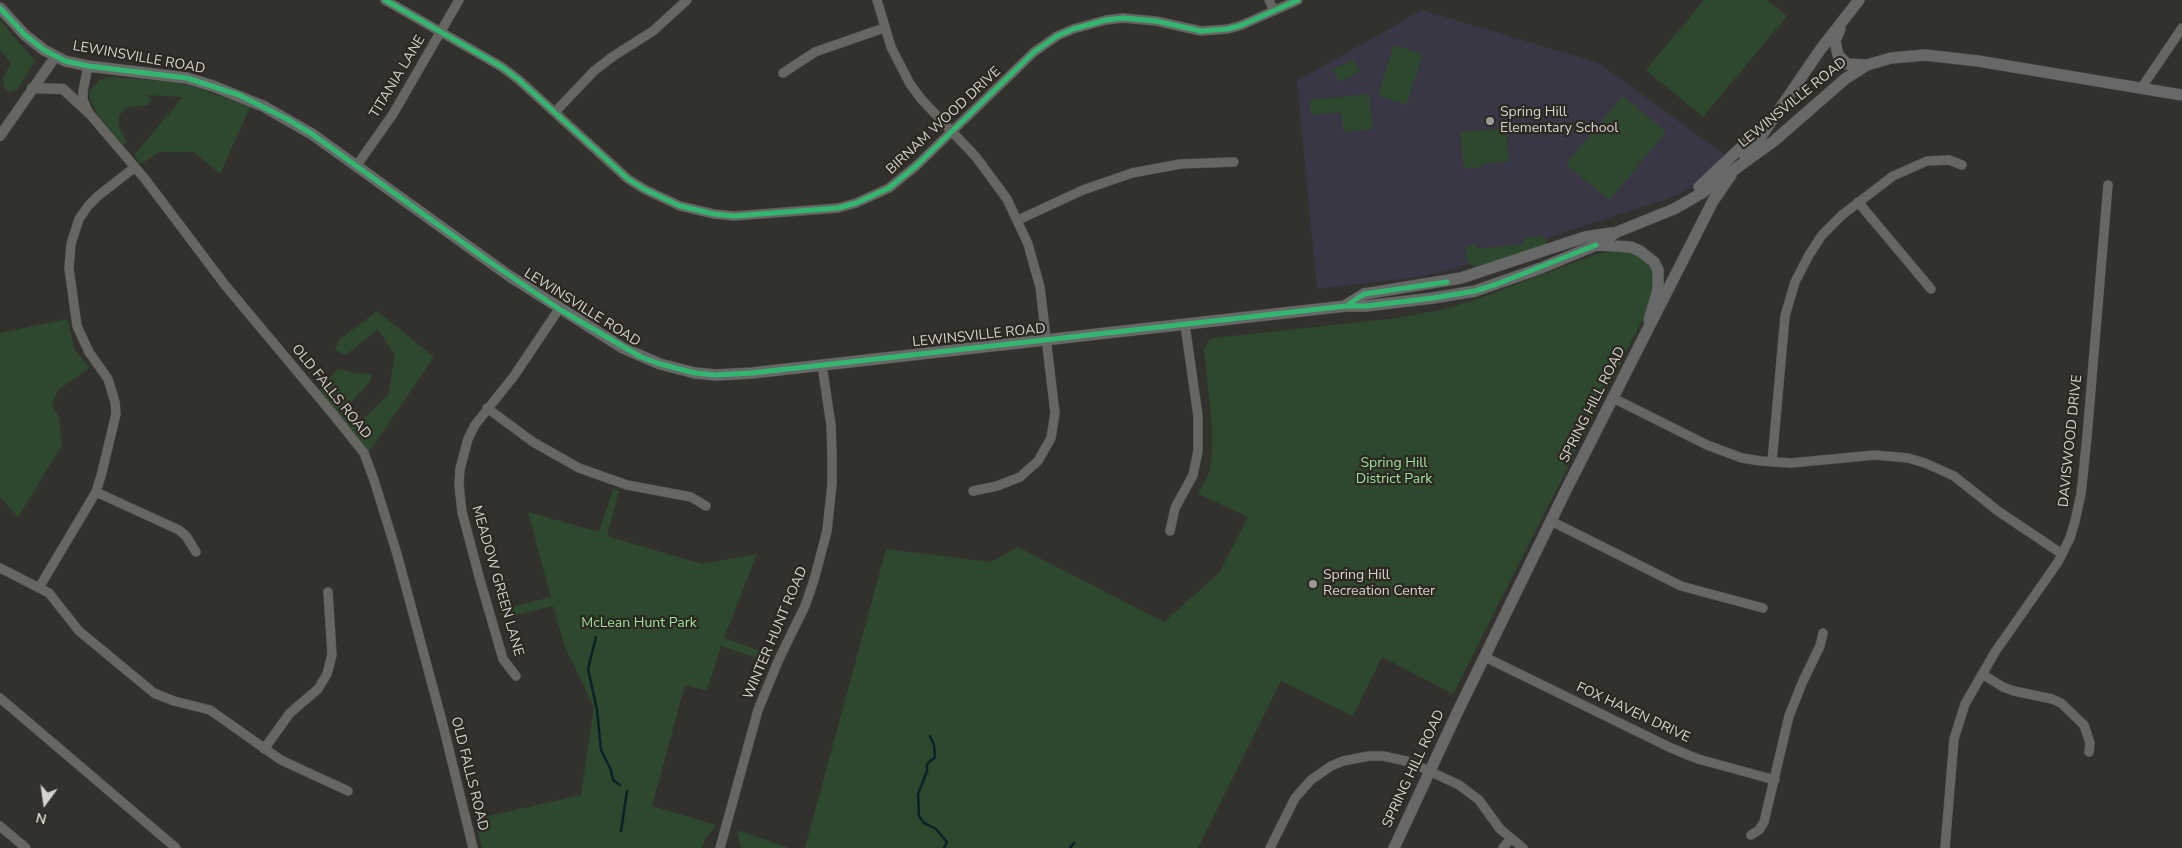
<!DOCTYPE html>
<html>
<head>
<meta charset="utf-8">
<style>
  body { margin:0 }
  #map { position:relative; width:2182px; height:848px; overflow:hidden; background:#33312e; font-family:"Nunito Sans",sans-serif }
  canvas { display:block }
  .north { position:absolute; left:20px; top:778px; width:50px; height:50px; -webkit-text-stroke:4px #2c2821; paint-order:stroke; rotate:194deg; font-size:14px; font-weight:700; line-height:20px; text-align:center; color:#d5d3ce }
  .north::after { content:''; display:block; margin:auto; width:18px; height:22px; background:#d5d3ce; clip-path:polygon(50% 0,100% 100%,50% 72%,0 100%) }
</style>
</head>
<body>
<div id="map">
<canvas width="2182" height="848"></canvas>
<div class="north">N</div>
</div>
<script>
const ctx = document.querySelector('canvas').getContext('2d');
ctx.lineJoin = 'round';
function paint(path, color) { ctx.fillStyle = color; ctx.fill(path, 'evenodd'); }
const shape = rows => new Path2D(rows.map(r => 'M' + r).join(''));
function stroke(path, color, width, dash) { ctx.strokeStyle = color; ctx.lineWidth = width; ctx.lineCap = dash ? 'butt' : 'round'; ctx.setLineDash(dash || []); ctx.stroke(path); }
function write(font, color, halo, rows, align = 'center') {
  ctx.font = font + ' "Nunito Sans",sans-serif'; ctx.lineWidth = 4.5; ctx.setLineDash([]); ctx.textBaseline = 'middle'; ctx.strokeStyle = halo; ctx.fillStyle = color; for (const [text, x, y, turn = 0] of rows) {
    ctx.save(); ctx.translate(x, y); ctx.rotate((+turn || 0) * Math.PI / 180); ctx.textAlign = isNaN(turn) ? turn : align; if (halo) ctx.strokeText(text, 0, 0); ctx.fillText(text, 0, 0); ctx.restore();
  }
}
paint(shape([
  [1422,10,1599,63,1733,161,1700,184,1672,197,1453,269,1424,276,1317,289,1297,81]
]), '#393745');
paint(shape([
  [1704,0,1767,0,1787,16,1703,117,1646,70],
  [0,20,35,61,17,90,9,92,4,87,3,78,11,63,0,50],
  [1394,45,1423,54,1406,105,1378,95],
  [1353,59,1360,71,1340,82,1333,70],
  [110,77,173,82,195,87,250,107,220,174,194,152,159,152,141,164,134,155,183,97,146,95,152,100,148,105,125,108,119,116,119,127,127,143,123,145,97,114,90,99,89,92,93,87,99,80],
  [1369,94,1373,129,1344,132,1341,112,1311,115,1310,100],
  [1623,96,1666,132,1609,200,1566,164],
  [1506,128,1509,161,1481,164,1481,167,1464,169,1460,132],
  [1541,236,1547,240,1545,245,1482,268,1472,266,1467,261,1466,248,1470,245,1476,244,1477,249,1524,244,1524,238],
  [1625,250,1645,258,1655,274,1654,297,1453,694,1382,657,1353,716,1281,681,1198,848,805,848,886,549,991,562,1018,547,1164,622,1219,573,1248,517,1198,494,1209,473,1212,453,1212,425,1204,350,1208,341,1214,338,1397,318,1440,310,1472,301,1600,253],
  [377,311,434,357,369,452,318,390,338,369,356,373,372,374,369,383,350,403,362,420,388,395,395,356,378,329,346,355,335,350,339,340],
  [67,319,75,350,89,368,57,391,52,406,59,417,62,445,18,517,0,497,0,333],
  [613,489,619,491,607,536,702,564,757,554,724,638,770,654,766,661,721,646,707,691,685,685,652,806,716,825,705,839,702,848,482,848,475,819,581,795,594,707,565,647,553,606,502,618,500,610,551,597,528,512,599,532],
  [737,830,789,848,741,848]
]), '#2e482d');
stroke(shape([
  [596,637,588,669,597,710,601,750,611,770,613,780,620,785],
  [930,736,934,745,935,757,927,764,927,771,918,794,919,816,924,823,936,829,947,842,944,848],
  [621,831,627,791],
  [1070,848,1074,843]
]), '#08212a', 2.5);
const minor = shape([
  [385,0,502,67,519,80,628,179,644,189,680,206,714,214,734,216,838,208,856,203,889,188,916,166,1034,52,1057,36,1073,29,1106,20,1123,18,1156,21,1201,31,1228,29,1242,25,1298,0],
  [877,0,891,47,910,84,922,100,976,157,1007,199,1028,244,1040,287,1055,413,1051,438,1038,461,1020,477,997,486,973,491],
  [1269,0,1274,11],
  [88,66,83,91,83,100,88,112,145,179,225,285,332,413,364,453,374,480,397,554,443,725,473,848],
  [783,73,815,52,884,28],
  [2142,87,2182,28],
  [555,112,594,71,612,57,653,31,687,0],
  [357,165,393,114,459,0],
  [1858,202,1931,289],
  [1018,220,1083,190,1132,173,1180,164,1234,162],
  [1613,398,1707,445,1742,458,1761,461,1791,463,1875,455,1908,458,1925,463,1954,476,1998,511,2062,554],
  [487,408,533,442,579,468,627,485,691,497,706,506],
  [1772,462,1785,316,1795,282,1809,255,1822,235,1842,215,1893,176,1927,161,1949,160,1962,165],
  [96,492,179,530,186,536,196,552],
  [1551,521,1681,586,1763,608],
  [1170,531,1175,508,1193,475,1198,451,1198,416,1185,325],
  [0,568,49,593,79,631,154,693,174,701,210,710,281,760,348,791],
  [40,586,96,492,101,476,116,414,115,402,108,379,89,352,77,326,69,268,71,244,79,219,88,206,98,196,135,167],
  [1485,657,1671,748,1698,759,1775,780],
  [1982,674,2003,687,2014,691,2052,699,2061,703,2084,725,2090,743,2089,752],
  [516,676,503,659,480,580,462,512,459,485,460,469,468,439,475,425,514,376,559,309],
  [0,698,176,848],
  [264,749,290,713,318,689,327,674,332,655,328,592],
  [0,826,26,848],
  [1751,835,1759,830,1764,822,1789,716,1803,681,1820,646,1823,633],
  [720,848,758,710,779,659,805,606,814,580,827,531,832,484,832,454,831,425,822,365],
  [1270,848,1295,798,1311,780,1331,766,1343,761,1369,756,1383,756,1410,762,1459,785,1479,800,1500,829,1523,848],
  [1503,848,1510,839],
  [1945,848,1954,739,1965,704,1995,652,2058,562,2070,538,2075,521,2081,494,2087,437,2108,185]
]);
const tertiary = shape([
  [32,88,63,89,88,112],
  [0,136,55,57]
]);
const secondary = shape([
  [0,8,25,35,44,50,65,61,88,66,187,78,213,86,263,106,312,134,508,275,623,348,660,364,695,373,716,375,752,373,1346,306,1366,306,1433,298,1475,291,1541,268,1596,245,1617,232,1674,209,1702,193,1774,141,1845,79,1867,65,1891,58,1925,55,1978,61,2182,95],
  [1840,29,1835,41,1838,55,1847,64,1867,65],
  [1745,156,1762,135,1820,50,1859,0],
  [1699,187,1751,138],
  [1596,245,1631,247,1640,251,1654,262,1658,270,1658,290,1649,320],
  [1346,305,1364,294,1461,278,1585,237,1611,233],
  [1394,848,1457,713,1565,492,1713,201,1731,175]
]);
stroke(minor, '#4f4e4b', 10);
stroke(tertiary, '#4f4e4b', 11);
stroke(secondary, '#4f4e4b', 12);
stroke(minor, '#686663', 9);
stroke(tertiary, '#686663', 10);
stroke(secondary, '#676969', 11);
stroke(shape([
  [385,0,502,67,519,80,628,179,644,189,680,206,714,214,734,216,838,208,856,203,889,188,916,166,1034,52,1057,36,1073,29,1106,20,1123,18,1156,21,1201,31,1228,29,1242,25,1298,0],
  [0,8,25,35,44,50,65,61,88,66,187,78,239,95,287,119,312,134,487,260,559,309,641,357,660,364,695,373,716,375,752,373,1346,306,1366,306,1433,298,1475,291,1497,284,1596,245],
  [1346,306,1364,294,1447,282]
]), '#33b770', 5);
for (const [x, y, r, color] of [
  [1490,121,5,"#9c9a96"],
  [1313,584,5,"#9c9a96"]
]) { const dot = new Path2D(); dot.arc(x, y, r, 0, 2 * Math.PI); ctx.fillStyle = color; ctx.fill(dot); stroke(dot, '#2c2821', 2); }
write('14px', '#d5d3ce', '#2c2821', [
  ["LEWINSVILLE ROAD",139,58,10],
  ["TITANIA LANE",398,77,-59],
  ["LEWINSVILLE ROAD",1793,103,-39],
  ["BIRNAM WOOD DRIVE",944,121,-43],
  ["LEWINSVILLE ROAD",582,308,32],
  ["LEWINSVILLE ROAD",979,336,-6],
  ["OLD FALLS ROAD",331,392,51],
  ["SPRING HILL ROAD",1593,405,-63],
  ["DAVISWOOD DRIVE",2071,441,-84],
  ["MEADOW GREEN LANE",497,581,74],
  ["WINTER HUNT ROAD",776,633,-67],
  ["FOX HAVEN DRIVE",1633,713,25],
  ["SPRING HILL ROAD",1414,769,-65],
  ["OLD FALLS ROAD",469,774,76]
]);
write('14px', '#d5d3ce', '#2c2821', [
  ["Spring Hill",1500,113],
  ["Elementary School",1500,129],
  ["Spring Hill",1323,576],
  ["Recreation Center",1323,592]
], 'left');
write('14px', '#9ae59a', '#2c2821', [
  ["Spring Hill",1394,464],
  ["District Park",1394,480],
  ["McLean Hunt Park",639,624]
]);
</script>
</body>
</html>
